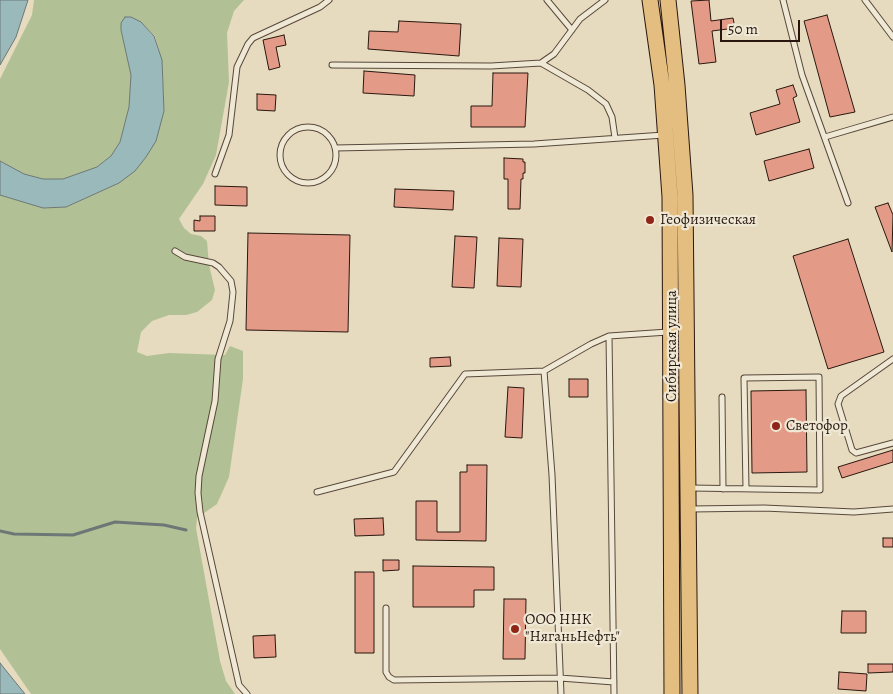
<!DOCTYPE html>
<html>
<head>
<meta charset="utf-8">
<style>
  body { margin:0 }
  #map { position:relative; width:893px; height:694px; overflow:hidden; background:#e7dbbf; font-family:Alegreya,serif }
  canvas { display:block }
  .scale { position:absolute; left:720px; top:20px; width:80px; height:22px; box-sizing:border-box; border:2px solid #29170f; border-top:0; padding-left:6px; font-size:15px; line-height:18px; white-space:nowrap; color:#29170f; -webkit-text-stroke:4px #efe8d5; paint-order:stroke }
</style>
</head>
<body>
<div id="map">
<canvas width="893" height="694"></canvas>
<div class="scale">50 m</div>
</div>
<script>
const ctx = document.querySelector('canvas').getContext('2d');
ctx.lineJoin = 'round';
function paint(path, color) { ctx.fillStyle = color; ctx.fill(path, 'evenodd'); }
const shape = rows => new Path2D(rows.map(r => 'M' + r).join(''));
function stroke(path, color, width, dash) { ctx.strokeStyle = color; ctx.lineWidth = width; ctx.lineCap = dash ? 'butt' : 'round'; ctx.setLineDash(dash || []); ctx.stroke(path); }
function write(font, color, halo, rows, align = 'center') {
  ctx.font = font + ' Alegreya,serif'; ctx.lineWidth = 4.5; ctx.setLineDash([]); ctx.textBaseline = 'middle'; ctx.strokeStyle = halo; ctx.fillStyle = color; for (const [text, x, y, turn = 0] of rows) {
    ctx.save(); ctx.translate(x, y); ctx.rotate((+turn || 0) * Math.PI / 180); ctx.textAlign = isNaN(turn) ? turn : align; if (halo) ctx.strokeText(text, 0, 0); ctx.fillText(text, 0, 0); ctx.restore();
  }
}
paint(shape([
  [34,0,244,0,234,11,227,33,229,82,216,155,203,184,179,219,184,228,191,234,201,236,207,241,209,265,215,290,212,300,197,312,186,315,169,315,152,321,141,332,137,352,147,356,169,353,225,355,230,346,243,351,243,379,229,477,217,504,197,518,196,528,220,661,226,681,235,694,31,694,0,649,0,195,43,208,66,207,119,183,164,111,162,60,155,36,141,22,121,30,131,75,129,107,120,142,111,156,97,167,63,179,43,179,24,174,0,161,0,79,32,15]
]), '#b1c195');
const water = shape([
  [0,0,28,0,16,37,0,65,0,0],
  [125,17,131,17,141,22,154,36,162,60,164,111,156,141,146,157,135,171,119,183,66,207,43,208,0,195,0,161,24,174,43,179,63,179,97,167,111,156,120,142,129,107,131,75,121,30,121,23,125,17],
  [0,663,8,673,25,694,0,694,0,663]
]);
paint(water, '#9ab9bb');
stroke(water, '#6d7876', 1);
stroke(shape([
  [0,531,14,534,73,535,115,522,164,525,186,530]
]), '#6d7876', 3);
const building = shape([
  [709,0,711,21,733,18,735,28,712,31,716,62,699,64,691,1,709,0],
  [827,15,855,112,830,117,804,21,827,15],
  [399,21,461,24,459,56,368,49,369,31,398,32,399,21],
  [284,35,286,45,276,47,280,67,269,70,263,40,284,35],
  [364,71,415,75,414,96,363,93,364,71],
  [493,73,528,73,525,127,471,127,471,106,492,106,493,73],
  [793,85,797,96,793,98,800,122,756,135,750,113,780,104,776,90,793,85],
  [257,94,276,95,275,111,257,110,257,94],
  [809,149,814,168,769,181,764,161,809,149],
  [504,158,523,159,523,162,525,162,525,173,523,173,523,179,521,179,520,209,508,209,508,179,504,179,504,158],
  [215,186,247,187,247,206,215,205,215,186],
  [395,189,454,191,453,210,394,207,395,189],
  [888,203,893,215,892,252,875,207,888,203],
  [200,216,215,216,215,231,194,231,194,220,200,221,200,216],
  [248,233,350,235,348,332,246,330,248,233],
  [455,236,477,237,474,288,452,287,455,236],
  [499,238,523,239,521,287,497,286,499,238],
  [848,239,884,352,828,369,793,256,848,239],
  [450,357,451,366,430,367,430,358,450,357],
  [569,379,588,379,588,397,569,397,569,379],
  [508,387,524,388,522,438,505,437,508,387],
  [806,390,807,472,752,473,751,391,806,390],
  [893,450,893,462,842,478,838,467,893,450],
  [467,465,487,465,486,541,416,540,416,501,437,501,437,532,460,532,460,472,467,472,467,465],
  [383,518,384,535,355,536,354,519,383,518],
  [883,538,893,538,893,547,883,547,883,538],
  [383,560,399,560,399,570,383,571,383,560],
  [413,566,494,567,494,590,474,590,474,607,413,607,413,566],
  [355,572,374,572,374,653,355,653,355,572],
  [504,599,526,599,525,659,503,659,504,599],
  [842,611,866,611,866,633,841,633,842,611],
  [275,635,276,657,254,658,253,636,275,635],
  [868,664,893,664,893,672,868,673,868,664],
  [839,672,867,674,866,691,838,689,839,672]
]);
paint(building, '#e39b88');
stroke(building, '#29170f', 1);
const service = shape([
  [547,0,572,30],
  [783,0,802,75,848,203],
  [865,0,893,37],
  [541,63,588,90,606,104,612,117,615,138],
  [332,65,491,66,541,63,554,54,580,19,605,0],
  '280 155a28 28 0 1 1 56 0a28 28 0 1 1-56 0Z',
  [825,137,893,117],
  [335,148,534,144,664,135],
  [215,174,229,135,237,67,248,44,253,38,320,7,329,0],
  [175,251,185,257,213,263,219,267,231,281,233,292,230,321,218,359,215,401,199,476,198,493,200,512,239,685,247,694],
  [609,336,614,694],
  [893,359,841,396,838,404,852,450,856,453,893,443],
  [544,371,552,475,561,694],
  [722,397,723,489],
  [691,488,820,490,819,377,744,378,746,489],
  [317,492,394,472,465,374,544,371,591,344,609,336,668,332],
  [691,509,764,508,854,512,893,509],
  [386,608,386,672,389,677,394,680,560,678,614,682]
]);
const primary = shape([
  [650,0,662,85,670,197,672,694],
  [668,0,677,85,685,195,690,694]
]);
stroke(service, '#58483b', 7);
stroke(primary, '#29170f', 17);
stroke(service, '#efe8d5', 5);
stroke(primary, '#e4be80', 15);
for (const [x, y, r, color] of [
  [650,220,5,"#8f2418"],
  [776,426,5,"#8f2418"],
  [515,629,5,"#8f2418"]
]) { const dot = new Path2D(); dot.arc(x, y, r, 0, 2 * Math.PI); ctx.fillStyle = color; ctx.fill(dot); stroke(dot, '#efe8d5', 2); }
write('15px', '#29170f', '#efe8d5', [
  ["Геофизическая",660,220],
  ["Светофор",786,426],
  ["ООО ННК",525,620],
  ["\"НяганьНефть\"",525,637]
], 'left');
write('15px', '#29170f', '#efe8d5', [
  ["Сибирская улица",672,346,-90]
]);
</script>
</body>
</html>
